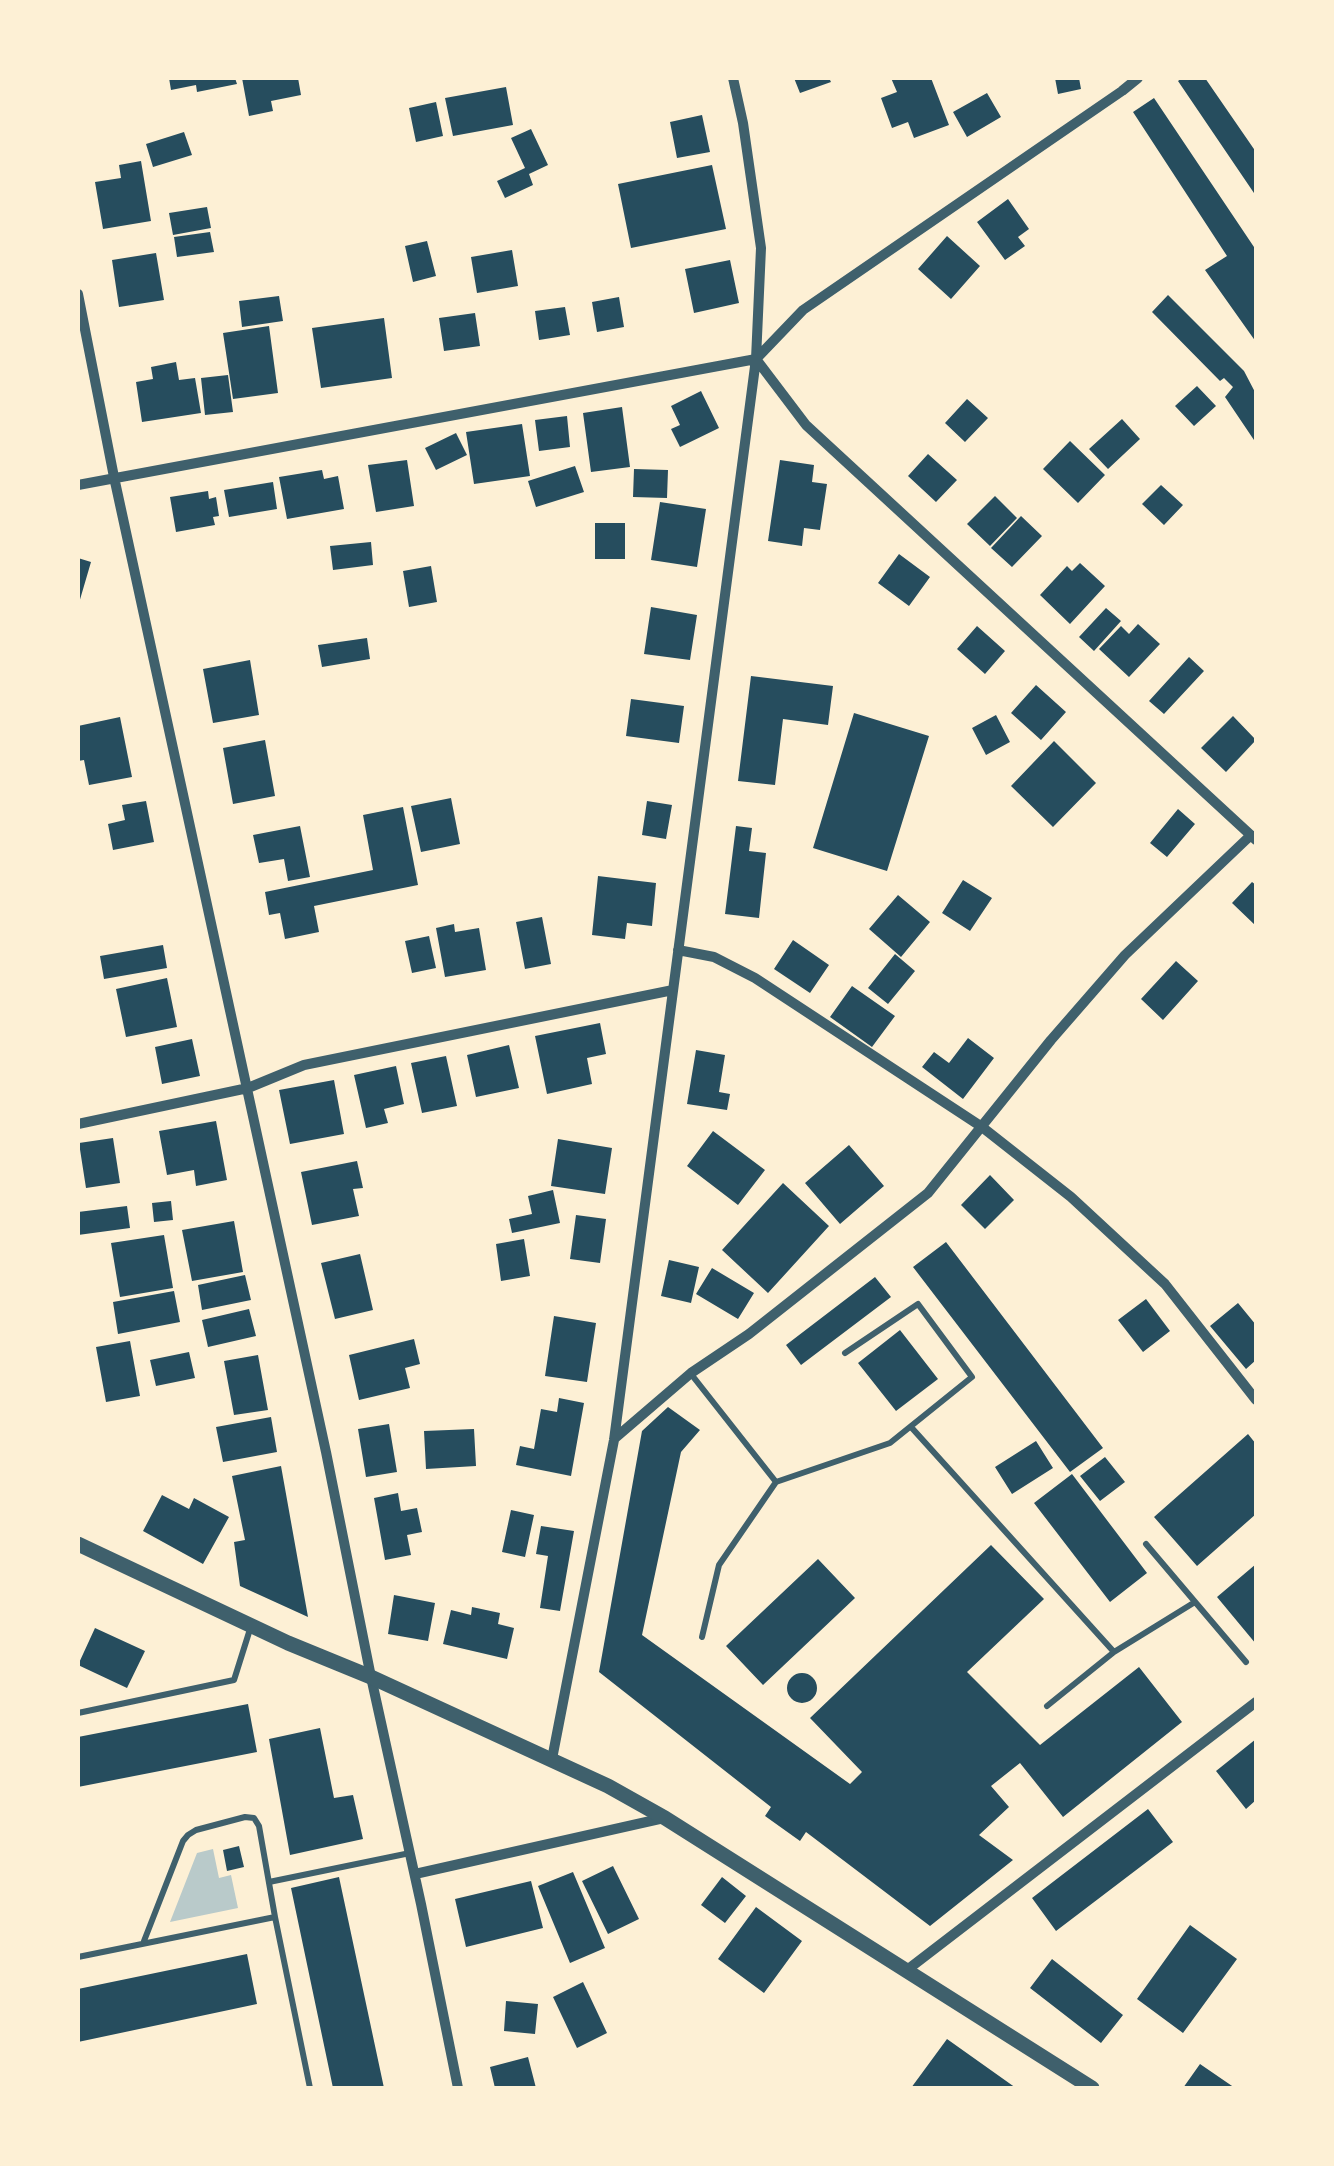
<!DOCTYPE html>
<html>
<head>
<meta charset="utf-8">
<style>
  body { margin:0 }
  #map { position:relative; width:1334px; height:2166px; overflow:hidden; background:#fdf0d5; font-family:"Fira Sans Condensed",sans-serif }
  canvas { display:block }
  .frame { position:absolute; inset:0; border:80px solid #fdf0d5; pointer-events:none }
</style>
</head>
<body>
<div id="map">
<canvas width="1334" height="2166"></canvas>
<div class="frame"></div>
</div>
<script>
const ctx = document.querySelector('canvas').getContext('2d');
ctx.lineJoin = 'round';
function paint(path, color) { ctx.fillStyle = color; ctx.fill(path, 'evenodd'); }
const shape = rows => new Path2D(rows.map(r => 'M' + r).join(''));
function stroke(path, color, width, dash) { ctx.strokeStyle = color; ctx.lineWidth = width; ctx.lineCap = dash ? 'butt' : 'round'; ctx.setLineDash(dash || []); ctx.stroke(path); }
paint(shape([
  [213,1849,219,1878,231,1875,238,1908,170,1922,197,1853]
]), '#b9caca');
paint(shape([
  [169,78,235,78,237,84,197,92,196,85,171,90],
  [242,78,298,78,301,95,271,101,273,111,249,116],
  [794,78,829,78,831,82,800,93],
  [891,78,931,78,949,125,914,138,908,122,892,128,881,98,897,92],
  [1055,78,1079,78,1081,89,1058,94],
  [1182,78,1205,78,1256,152,1256,196,1178,81],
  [506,87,513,125,453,136,445,98],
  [987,93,1001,117,967,137,953,112],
  [1154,98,1256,250,1256,342,1205,270,1227,256,1133,112],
  [436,102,443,136,416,142,409,108],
  [702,115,710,152,677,158,670,122],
  [531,129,548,165,529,174,533,185,505,198,497,181,525,168,511,138],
  [184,132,192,155,153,167,146,144],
  [141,161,151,221,103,229,95,182,121,178,119,165],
  [712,165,726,229,631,248,618,184],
  [1008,199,1029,229,1018,237,1025,246,1005,260,977,222],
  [207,207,211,228,173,235,169,213],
  [210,232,214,252,177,257,174,237],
  [947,236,980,266,951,299,918,269],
  [427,241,436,276,413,282,405,246],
  [512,250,518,286,477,293,471,257],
  [156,253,164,300,119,307,112,260],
  [730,260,739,303,694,313,685,269],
  [1168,295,1244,371,1256,394,1256,443,1225,397,1233,387,1224,378,1220,381,1152,312],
  [279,296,283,321,242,327,239,301],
  [619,297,624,327,597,332,592,302],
  [565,307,570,335,539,340,535,311],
  [475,313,480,346,444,351,439,318],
  [384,318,392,378,321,388,312,328],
  [269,326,278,393,233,399,223,333],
  [176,362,179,380,195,378,201,413,142,422,136,382,153,379,151,367],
  [228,375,233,412,205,415,201,378],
  [1197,386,1216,406,1194,426,1175,406],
  [701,391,719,428,680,447,671,429,680,425,671,406],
  [967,399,988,418,965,442,945,423],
  [622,407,630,467,591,472,583,413],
  [567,416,570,447,539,451,535,420],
  [1122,419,1140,439,1108,469,1089,449],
  [522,424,530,476,474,484,466,432],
  [456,433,467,455,436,470,425,448],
  [1070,441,1105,475,1078,503,1043,469],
  [928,454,957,480,936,502,908,476],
  [407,460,414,506,376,512,368,465],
  [780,460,814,465,812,482,827,484,820,530,804,528,802,546,768,541],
  [575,466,584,492,536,507,528,481],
  [634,469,668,470,667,498,633,497],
  [322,470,324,479,338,476,344,509,287,519,279,477],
  [273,482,277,509,229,517,224,490],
  [1161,485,1183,505,1164,525,1142,504],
  [208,491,209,499,216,497,219,516,213,517,215,525,176,532,170,497],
  [995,496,1017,518,990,546,967,524],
  [660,502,706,509,697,567,651,560],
  [1021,516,1042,536,1012,567,991,548],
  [595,523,625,523,625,559,595,559],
  [371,542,373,565,333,570,330,546],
  [899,554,930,577,909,606,878,583],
  [78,558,91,562,79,603,78,603],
  [1080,563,1105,586,1070,624,1040,595,1067,566,1072,571],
  [431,566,437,602,409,607,403,571],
  [651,607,697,615,690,660,644,654],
  [1106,608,1121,621,1094,651,1079,637],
  [1138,624,1160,644,1129,677,1099,649,1121,626,1129,634],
  [977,626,1005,651,985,674,957,649],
  [367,638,370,659,322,667,318,645],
  [1189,657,1204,671,1164,714,1149,701],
  [250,660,259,715,213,723,203,669],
  [751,676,833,686,828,725,783,719,775,785,738,781],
  [1036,685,1066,712,1041,740,1011,713],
  [631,699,684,706,679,743,626,736],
  [854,713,929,736,887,871,813,848],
  [996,715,1010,742,986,755,972,728],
  [1233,716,1256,740,1226,772,1201,748],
  [120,717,132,777,89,785,84,760,78,761,78,726],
  [265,740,275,796,233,804,223,748],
  [1054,741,1096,783,1053,827,1011,786],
  [451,798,460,844,421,852,411,806],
  [146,801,154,842,113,850,108,824,125,820,122,805],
  [647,801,672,805,666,839,642,835],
  [403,807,418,885,314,906,319,932,285,939,280,913,269,915,265,892,373,870,363,815],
  [1178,809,1195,824,1167,857,1150,843],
  [300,826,310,877,288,881,284,859,259,863,253,835],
  [736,826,752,828,749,851,766,853,759,918,725,914],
  [598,876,656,883,652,926,627,923,625,939,592,935],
  [963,880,992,898,970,931,942,913],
  [1252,882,1256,885,1256,926,1232,903],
  [898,895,930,922,901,957,869,929],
  [542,917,551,964,525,969,516,922],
  [454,924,455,932,479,928,486,970,445,977,436,928],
  [429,936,436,968,412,973,405,941],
  [793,940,829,965,810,993,774,969],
  [163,945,167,968,104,979,100,956],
  [895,954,915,971,888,1004,868,988],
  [1176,961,1198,981,1163,1020,1141,999],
  [167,978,177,1027,126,1037,116,989],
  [852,986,895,1016,872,1047,830,1017],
  [600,1023,606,1054,587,1058,592,1084,547,1094,535,1036],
  [968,1038,994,1058,963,1099,922,1067,934,1052,949,1063],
  [192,1039,200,1076,162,1084,155,1047],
  [509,1045,519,1088,476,1097,467,1055],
  [696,1050,725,1055,719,1092,730,1094,727,1110,687,1104],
  [446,1056,457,1106,422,1113,411,1063],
  [396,1066,404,1104,384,1109,388,1123,366,1128,354,1075],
  [334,1080,344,1134,290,1144,279,1090],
  [216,1121,227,1180,196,1186,194,1170,167,1175,159,1131],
  [713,1131,765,1170,738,1205,687,1166],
  [113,1138,120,1183,86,1188,79,1143],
  [558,1139,612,1148,605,1194,551,1186],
  [849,1145,884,1186,840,1224,805,1183],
  [357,1161,363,1188,353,1189,359,1216,312,1225,301,1172],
  [990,1175,1014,1200,985,1229,961,1205],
  [783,1183,829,1226,768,1293,722,1250],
  [553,1190,560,1223,512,1233,509,1219,532,1214,528,1196],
  [171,1201,173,1220,154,1222,152,1203],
  [127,1206,130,1228,78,1235,78,1212],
  [576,1215,606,1219,600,1263,570,1259],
  [234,1221,243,1272,192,1281,182,1230],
  [164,1235,173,1288,120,1297,111,1243],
  [524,1239,530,1276,501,1281,496,1244],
  [946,1242,1103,1448,1070,1472,913,1267],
  [360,1254,373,1310,335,1319,321,1263],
  [669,1260,699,1267,691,1303,661,1296],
  [712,1268,754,1293,738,1319,696,1294],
  [245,1275,251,1300,202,1310,198,1285],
  [875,1277,891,1297,801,1365,786,1345],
  [174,1291,180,1322,118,1334,113,1302],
  [1146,1299,1170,1331,1143,1352,1118,1320],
  [1238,1303,1256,1325,1256,1360,1246,1369,1210,1326],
  [249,1309,256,1336,208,1347,202,1320],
  [554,1316,596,1323,587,1382,545,1376],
  [900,1330,938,1379,896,1411,858,1363],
  [414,1339,420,1364,405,1368,410,1388,359,1400,349,1355],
  [130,1341,140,1396,106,1402,96,1347],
  [189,1352,195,1378,156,1386,150,1360],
  [258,1355,268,1410,234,1415,224,1361],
  [559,1398,584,1403,571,1476,516,1465,520,1446,534,1449,541,1409,557,1412],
  [668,1407,700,1430,681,1452,642,1635,850,1784,862,1772,810,1718,991,1545,1044,1599,967,1672,1040,1745,1139,1667,1182,1722,1063,1817,1020,1763,991,1786,1009,1807,979,1835,1013,1860,930,1926,806,1832,800,1841,765,1816,771,1807,599,1672,642,1431],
  [271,1417,277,1452,223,1462,216,1427],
  [389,1424,397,1472,366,1477,358,1429],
  [474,1429,476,1466,426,1469,424,1431],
  [1248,1434,1256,1444,1256,1514,1197,1566,1154,1517],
  [1036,1441,1053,1468,1012,1494,995,1467],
  [1105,1457,1125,1482,1100,1501,1080,1476],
  [281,1466,308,1617,240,1586,234,1542,245,1540,232,1476],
  [1072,1474,1147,1573,1110,1602,1034,1503],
  [398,1493,401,1511,417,1508,422,1532,407,1535,411,1555,385,1560,374,1498],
  [162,1495,189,1509,194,1498,229,1517,203,1564,143,1531],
  [511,1510,534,1515,525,1557,502,1552],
  [541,1526,574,1531,560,1611,540,1608,548,1556,536,1554],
  [818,1559,855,1598,763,1685,726,1646],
  [1256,1564,1256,1644,1217,1597],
  [394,1595,435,1603,428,1641,388,1634],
  [472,1607,500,1613,498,1624,514,1628,507,1659,443,1644,451,1610,471,1615],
  [95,1628,145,1651,127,1688,78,1665],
  '787 1688a15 15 0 1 1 30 0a15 15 0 1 1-30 0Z',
  [248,1704,257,1752,78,1787,78,1737],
  [320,1728,334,1798,353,1795,363,1839,290,1855,269,1739],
  [1256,1739,1256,1800,1246,1809,1216,1771],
  [1148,1809,1173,1842,1056,1931,1032,1898],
  [239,1846,244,1867,227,1871,223,1850],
  [613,1866,639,1919,608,1934,582,1881],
  [573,1872,605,1948,570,1963,538,1886],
  [339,1877,384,2088,333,2088,291,1888],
  [722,1877,746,1896,725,1923,701,1905],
  [531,1881,543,1928,466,1947,455,1899],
  [756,1907,802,1941,764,1993,718,1959],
  [1190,1925,1237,1959,1183,2033,1137,1999],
  [247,1954,257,2004,78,2042,78,1989],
  [1052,1959,1123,2015,1101,2043,1030,1988],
  [583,1982,607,2033,577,2048,553,1997],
  [506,2001,538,2004,535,2034,504,2031],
  [947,2039,1016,2088,911,2088],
  [528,2057,536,2088,495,2088,490,2067],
  [1200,2064,1235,2088,1183,2088]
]), '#264d5e');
stroke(shape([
  [691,1374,776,1482,719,1565,702,1637],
  [911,1427,1114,1652,1047,1706],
  [776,1482,890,1443,972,1377,918,1304,845,1353],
  [1146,1544,1246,1662],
  [1114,1652,1195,1602],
  [78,1713,234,1680,251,1626],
  [269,1882,410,1853],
  [144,1941,183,1841,188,1835,196,1830,245,1817,254,1818,259,1826,275,1917],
  [78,1957,275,1917,310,2088]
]), '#3f606c', 6);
stroke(shape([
  [78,294,114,477,326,1452,371,1677,421,1904,458,2088],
  [756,359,806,425,1256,840],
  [78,485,756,359,803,310,1122,91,1138,78],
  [678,950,714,957,755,978,982,1127,1071,1197,1165,1284,1256,1400],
  [78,1124,248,1088,304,1065,673,990],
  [614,1439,691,1373,749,1334,928,1193,1051,1040,1125,955,1251,835],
  [552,1759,614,1440,756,359,761,248,743,123,733,78],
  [415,1874,664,1818],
  [907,1970,1256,1702]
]), '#3f606c', 10);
stroke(shape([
  [78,1544,288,1643,371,1677,608,1786,665,1818,1092,2088]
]), '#3f606c', 15);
</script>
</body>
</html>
